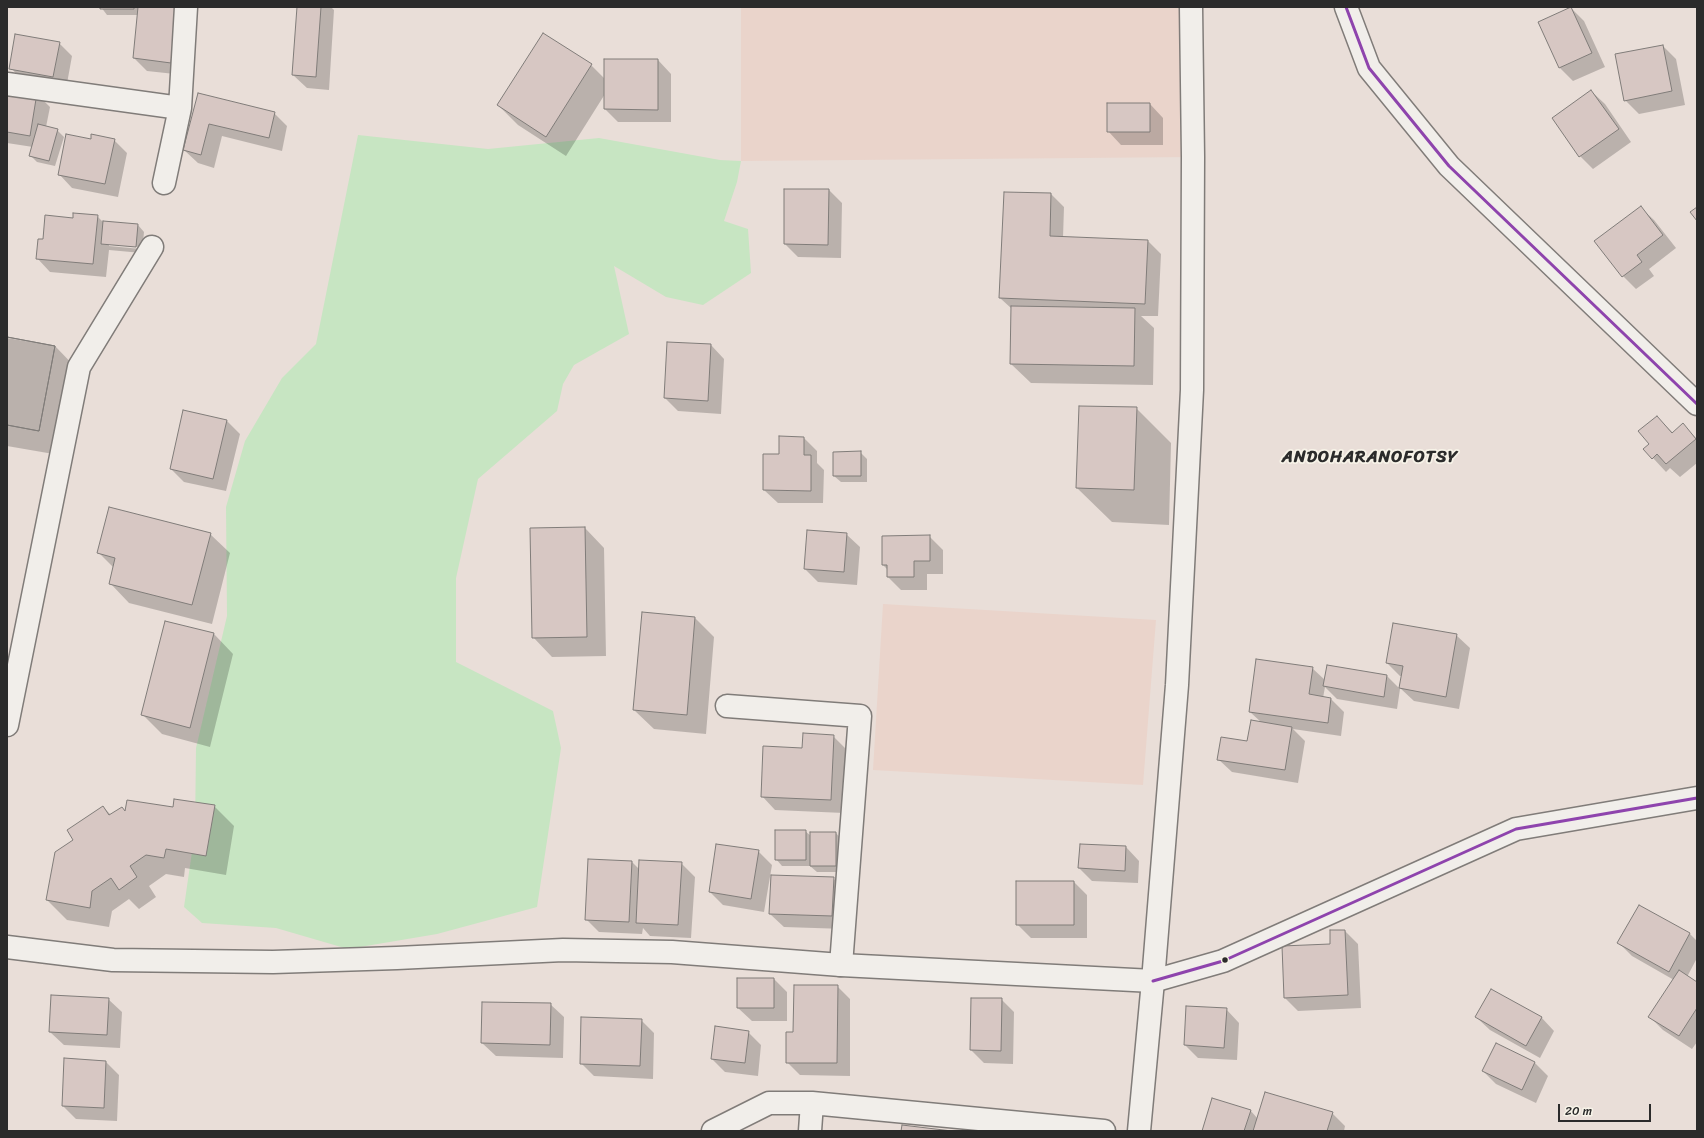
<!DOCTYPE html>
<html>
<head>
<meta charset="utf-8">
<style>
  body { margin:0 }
  #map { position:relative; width:1704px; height:1138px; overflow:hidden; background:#e9ded8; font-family:Sriracha,sans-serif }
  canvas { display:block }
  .frame { position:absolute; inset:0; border:8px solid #2b2b2b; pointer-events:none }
  .scale { position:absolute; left:1558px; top:1104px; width:93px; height:18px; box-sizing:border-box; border:2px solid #2b2b2b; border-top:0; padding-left:5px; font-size:12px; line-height:14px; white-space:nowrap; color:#2b2b2b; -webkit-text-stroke:3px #f7f3e8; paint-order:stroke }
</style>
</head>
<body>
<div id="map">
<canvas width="1704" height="1138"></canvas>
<div class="frame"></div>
<div class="scale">20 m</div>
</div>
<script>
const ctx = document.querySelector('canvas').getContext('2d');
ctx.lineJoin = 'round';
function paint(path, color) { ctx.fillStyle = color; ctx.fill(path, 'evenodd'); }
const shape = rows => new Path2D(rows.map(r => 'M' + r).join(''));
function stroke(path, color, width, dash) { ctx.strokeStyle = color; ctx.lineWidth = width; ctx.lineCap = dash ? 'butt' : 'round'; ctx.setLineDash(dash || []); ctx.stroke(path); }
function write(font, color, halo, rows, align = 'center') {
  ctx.font = font + ' Sriracha,sans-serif'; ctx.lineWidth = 3.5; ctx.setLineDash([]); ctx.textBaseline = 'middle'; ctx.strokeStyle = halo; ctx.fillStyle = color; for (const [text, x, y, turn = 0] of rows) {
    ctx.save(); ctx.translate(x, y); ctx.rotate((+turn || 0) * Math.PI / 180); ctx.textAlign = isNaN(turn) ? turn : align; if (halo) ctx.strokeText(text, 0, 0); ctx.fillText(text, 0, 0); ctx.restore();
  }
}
paint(shape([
  [741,7,1191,7,1193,157,741,161],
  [883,604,1156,620,1143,785,873,770]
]), '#ead4cb');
paint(shape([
  [358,135,488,149,599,138,720,160,741,161,737,182,724,221,748,229,751,273,703,305,666,297,614,266,629,334,574,365,563,384,557,411,478,479,456,578,456,662,553,711,561,748,537,907,437,934,348,949,276,928,202,923,184,907,195,831,196,748,227,616,226,507,245,441,282,378,316,344]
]), '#c7e5c2');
paint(shape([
  [101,7,186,7,184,75,147,71,134,58,138,15,107,15],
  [298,7,331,7,334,10,329,90,307,88,293,75],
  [1571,8,1584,21,1605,67,1573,81,1560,68,1539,23],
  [59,43,72,56,66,89,24,82,11,68],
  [1663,46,1676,59,1685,105,1639,114,1625,100],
  [658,60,671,74,671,122,618,122,605,109,605,94,566,156,518,125,498,105,591,65,605,79],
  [7,89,36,93,50,107,46,127,57,130,64,137,55,166,37,162,30,155,33,147,7,143],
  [1591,91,1605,104,1631,142,1593,169,1580,156],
  [198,94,274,113,287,126,282,151,222,136,214,168,198,163,184,150],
  [1150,104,1163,118,1163,145,1121,145,1108,131],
  [114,140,127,153,118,197,72,188,59,174],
  [829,190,842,203,841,258,798,257,785,244],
  [1051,194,1064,207,1063,238,1148,241,1161,254,1158,316,1141,316,1154,328,1153,385,1031,383,1011,364,1012,309,1000,298],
  [1640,207,1654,220,1676,248,1649,269,1654,276,1636,289,1623,276],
  [97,216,103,222,138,225,144,232,142,253,109,250,106,277,50,272,37,258,44,240,74,219],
  [109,244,141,247,141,249,109,246],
  [7,338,55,346,80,372,65,456,7,446],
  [711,345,724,359,721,414,678,411,665,398],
  [1136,408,1171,443,1169,525,1112,522,1077,488],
  [1657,417,1673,433,1683,425,1697,439,1697,463,1680,477,1670,468,1666,472,1653,458,1650,444],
  [227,421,240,434,226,491,184,482,171,469],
  [804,438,817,451,817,463,824,470,823,503,778,503,764,490,780,455],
  [860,452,867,459,867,482,841,482,834,476],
  [585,528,604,548,606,656,552,657,533,637],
  [210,534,230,553,212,624,129,603,110,583,114,568,98,552],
  [846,534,860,547,857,585,818,582,805,569],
  [929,536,943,550,943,574,927,574,927,590,901,590,888,577,888,570,883,565],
  [695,618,714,637,706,734,654,729,634,710],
  [165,622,214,634,233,654,210,747,162,734,142,714],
  [1456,635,1470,648,1459,709,1414,701,1400,688,1403,676,1400,676,1387,663],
  [1312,668,1325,680,1387,676,1400,689,1397,709,1337,699,1325,687,1323,698,1331,699,1344,712,1341,736,1293,729,1305,741,1298,783,1232,772,1218,759,1248,743,1261,722,1250,712],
  [833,736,846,749,844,813,775,810,762,796,803,749],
  [214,806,234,826,226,875,185,868,184,877,166,874,149,886,156,897,139,909,129,899,112,911,109,927,67,920,47,900,75,840,103,807,111,815,126,812],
  [805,831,811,836,836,833,842,840,842,872,817,872,810,866,782,866,776,859],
  [1126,847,1139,861,1138,883,1092,881,1079,868],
  [758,851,772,865,764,912,723,905,710,892],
  [632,862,640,870,681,863,695,877,691,938,650,936,643,928,642,934,599,932,586,919],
  [833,878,846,892,845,929,784,927,770,914],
  [1074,882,1087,895,1087,938,1031,938,1017,924],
  [1639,906,1690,934,1697,941,1697,958,1687,977,1697,983,1697,1042,1692,1049,1663,1030,1650,1017,1674,980,1632,956,1619,943],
  [1345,931,1358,944,1361,1008,1298,1011,1285,998],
  [774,979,787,992,787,1021,752,1021,738,1008],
  [837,986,850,999,850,1076,800,1075,787,1062,794,1033],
  [108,999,122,1012,120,1048,64,1045,50,1032],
  [1001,999,1014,1012,1013,1064,984,1063,971,1050],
  [483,1003,550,1004,564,1017,563,1058,496,1056,482,1043],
  [1226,1009,1239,1023,1237,1060,1198,1058,1185,1045],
  [1476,1017,1541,1017,1554,1031,1540,1058,1490,1030],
  [641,1020,654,1033,653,1079,594,1076,581,1063],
  [748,1032,761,1045,758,1076,725,1072,712,1059],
  [1496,1045,1535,1063,1548,1076,1536,1103,1496,1084,1483,1071],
  [65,1060,106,1062,119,1075,117,1121,76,1119,63,1106],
  [1250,1110,1258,1119,1332,1113,1345,1126,1344,1131,1203,1131]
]), '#0003');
const building = shape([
  [100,7,134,7,134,9,100,9,100,7],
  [138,7,177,7,171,63,133,58,138,7],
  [297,7,321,7,316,77,292,75,297,7],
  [1571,7,1592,53,1559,68,1538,22,1571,7],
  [543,33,592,64,546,137,497,105,543,33],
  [15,34,60,42,53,77,9,69,15,34],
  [1663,45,1672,91,1624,101,1615,54,1663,45],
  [604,59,658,59,658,110,604,109,604,59],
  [7,88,37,93,30,136,7,132,7,88],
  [1591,90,1619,129,1579,157,1552,118,1591,90],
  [198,93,275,112,269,138,209,124,201,155,183,150,198,93],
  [1107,103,1150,103,1150,132,1107,132,1107,103],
  [38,124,58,129,49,161,29,156,38,124],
  [66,134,91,139,91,134,115,139,105,184,58,175,66,134],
  [784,189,829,189,828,245,784,244,784,189],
  [1004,192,1051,193,1050,236,1148,240,1145,304,999,298,1004,192],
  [1641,206,1663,235,1637,255,1642,262,1622,277,1594,241,1641,206],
  [1697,207,1697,221,1690,212,1697,207],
  [73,213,98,215,93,264,36,259,38,239,43,239,45,215,73,218,73,213],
  [103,221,138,224,136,247,101,244,103,221],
  [1011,306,1135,308,1134,366,1010,364,1011,306],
  [7,337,55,346,39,431,7,425,7,337],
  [7,337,55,346,39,431,7,425,7,337],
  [667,342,711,344,708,401,664,398,667,342],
  [1079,406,1137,407,1134,490,1076,488,1079,406],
  [183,410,227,420,213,479,170,469,183,410],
  [1657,416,1672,433,1683,423,1696,439,1666,464,1657,454,1652,459,1643,449,1649,444,1638,431,1657,416],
  [779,436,804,437,804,455,811,455,811,491,763,490,763,454,779,454,779,436],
  [861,451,861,476,833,476,833,452,861,451],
  [109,507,211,533,192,605,109,584,115,558,97,553,109,507],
  [585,527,587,637,532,638,530,528,585,527],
  [807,530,847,533,844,572,804,569,807,530],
  [930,535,930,561,914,561,914,577,887,577,887,565,882,565,882,536,930,535],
  [642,612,695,617,687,715,633,710,642,612],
  [165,621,214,633,190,728,141,715,165,621],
  [1393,623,1457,634,1446,697,1399,688,1403,666,1386,663,1393,623],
  [1256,659,1313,667,1309,694,1331,698,1328,723,1249,712,1256,659],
  [1327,665,1387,675,1384,697,1323,686,1327,665],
  [1251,720,1292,727,1285,770,1217,760,1221,737,1247,741,1251,720],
  [803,733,834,735,831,800,761,797,763,746,802,748,803,733],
  [174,799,215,805,206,856,166,849,164,858,146,855,130,866,137,877,119,890,111,878,92,891,90,908,46,900,55,852,73,840,67,830,103,806,109,815,122,807,125,811,127,800,173,807,174,799],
  [775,830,806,830,806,860,775,860,775,830],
  [810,832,836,832,836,866,810,866,810,832],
  [716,844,759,850,751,899,709,892,716,844],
  [1080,844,1126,846,1125,871,1078,868,1080,844],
  [588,859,632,861,629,922,585,920,588,859],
  [639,860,682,862,678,925,636,923,639,860],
  [771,875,834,877,832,916,769,914,771,875],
  [1016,881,1074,881,1074,925,1016,925,1016,881],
  [1639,905,1690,933,1669,972,1617,943,1639,905],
  [1330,930,1345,930,1348,995,1284,998,1282,946,1330,944,1330,930],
  [1679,970,1697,982,1697,1008,1679,1036,1648,1017,1679,970],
  [737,978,774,978,774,1008,737,1008,737,978],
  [794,985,838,985,837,1063,786,1063,786,1032,793,1032,794,985],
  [1491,989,1542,1017,1526,1046,1475,1017,1491,989],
  [51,995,109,998,107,1035,49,1032,51,995],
  [971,998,1002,998,1001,1051,970,1050,971,998],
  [482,1002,551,1003,550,1045,481,1043,482,1002],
  [1186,1006,1227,1008,1224,1048,1184,1045,1186,1006],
  [581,1017,642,1019,640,1066,580,1064,581,1017],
  [715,1026,749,1031,745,1063,711,1059,715,1026],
  [1496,1043,1535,1062,1522,1090,1482,1071,1496,1043],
  [64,1058,106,1061,104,1108,62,1106,64,1058],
  [1265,1092,1333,1112,1327,1131,1253,1131,1265,1092],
  [1212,1098,1251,1110,1244,1131,1202,1131,1212,1098],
  [902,1125,952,1131,901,1131,902,1125]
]);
paint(building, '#d7c7c3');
stroke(building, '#807c79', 1);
const minor = shape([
  [1346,7,1369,68,1449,166,1697,404],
  [7,84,180,108],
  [164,183,180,108,186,7],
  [727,706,860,716,841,965],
  [7,725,79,367,152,247],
  [1153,981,1223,961,1516,829,1697,798],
  [713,1131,769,1103,812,1103,1104,1131],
  [810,1131,812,1103]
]);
const tertiary = shape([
  [7,947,113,960,273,962,397,958,563,950,672,952,841,965,1153,981]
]);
const primary = shape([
  [1139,1131,1153,981,1177,685,1192,390,1193,157,1191,7]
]);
stroke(minor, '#807c79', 25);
stroke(tertiary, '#807c79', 25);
stroke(primary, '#807c79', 25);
stroke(minor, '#f1eeea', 22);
stroke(tertiary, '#f1eeea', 22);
stroke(primary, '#f1eeea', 22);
stroke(shape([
  [1346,7,1369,68,1449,166,1697,404],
  [1153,981,1223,961,1516,829,1697,798]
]), '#8e44ad', 3);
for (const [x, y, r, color] of [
  [1225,960,3.5,"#2b2b2b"]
]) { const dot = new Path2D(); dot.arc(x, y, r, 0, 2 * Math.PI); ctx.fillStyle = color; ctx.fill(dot); stroke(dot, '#f7f3e8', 1.5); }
ctx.letterSpacing = '1px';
write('bold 17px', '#2b2b2b', '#f7f3e8', [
  ["ANDOHARANOFOTSY",1370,458]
]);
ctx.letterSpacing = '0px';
</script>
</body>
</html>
